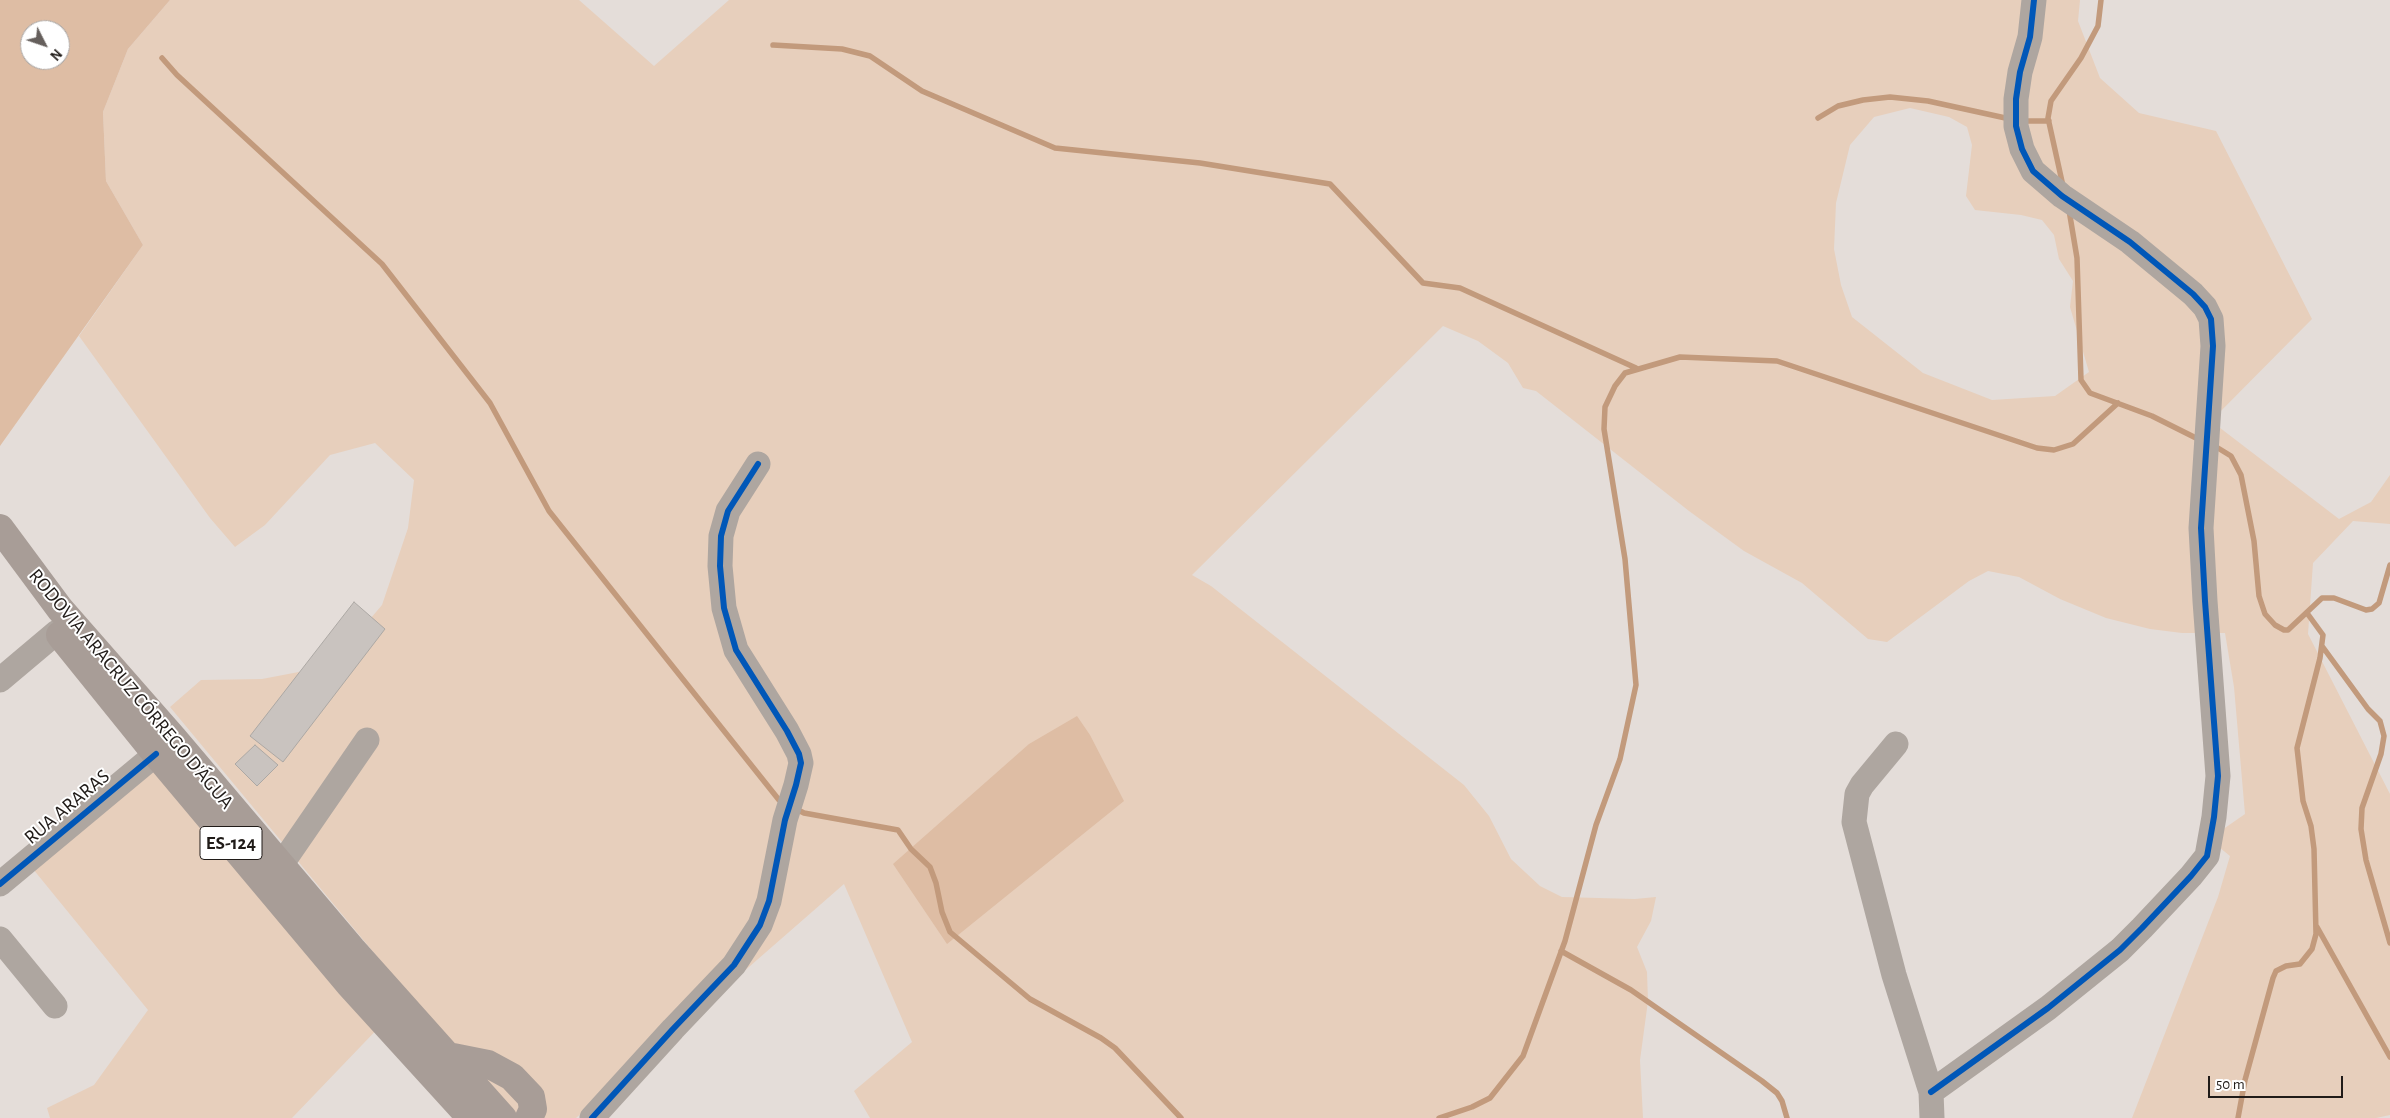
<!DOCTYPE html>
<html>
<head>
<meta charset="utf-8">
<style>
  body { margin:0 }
  #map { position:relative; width:2390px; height:1118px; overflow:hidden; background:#e4ddd9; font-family:"Alegreya Sans",sans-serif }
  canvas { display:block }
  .north { position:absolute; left:20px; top:20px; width:50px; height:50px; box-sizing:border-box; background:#fff; border:1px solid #a6a4a3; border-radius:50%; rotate:131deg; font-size:14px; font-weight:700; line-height:20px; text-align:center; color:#201b18 }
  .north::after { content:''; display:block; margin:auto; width:18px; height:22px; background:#655f5c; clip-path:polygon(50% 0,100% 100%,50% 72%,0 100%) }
  .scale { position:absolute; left:2208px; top:1076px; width:135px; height:22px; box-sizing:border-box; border:2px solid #201b18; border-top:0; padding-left:6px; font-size:15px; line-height:18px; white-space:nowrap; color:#201b18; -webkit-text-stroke:4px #fff; paint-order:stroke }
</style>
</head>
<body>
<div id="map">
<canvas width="2390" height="1118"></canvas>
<div class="north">N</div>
<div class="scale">50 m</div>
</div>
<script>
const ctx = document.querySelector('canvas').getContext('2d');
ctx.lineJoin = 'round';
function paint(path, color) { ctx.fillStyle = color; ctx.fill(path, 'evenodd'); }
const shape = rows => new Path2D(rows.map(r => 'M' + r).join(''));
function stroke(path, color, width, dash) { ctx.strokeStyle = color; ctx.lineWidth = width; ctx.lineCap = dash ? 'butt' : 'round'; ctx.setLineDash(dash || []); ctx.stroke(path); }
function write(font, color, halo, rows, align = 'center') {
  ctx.font = font + ' "Alegreya Sans",sans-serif'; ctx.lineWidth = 4; ctx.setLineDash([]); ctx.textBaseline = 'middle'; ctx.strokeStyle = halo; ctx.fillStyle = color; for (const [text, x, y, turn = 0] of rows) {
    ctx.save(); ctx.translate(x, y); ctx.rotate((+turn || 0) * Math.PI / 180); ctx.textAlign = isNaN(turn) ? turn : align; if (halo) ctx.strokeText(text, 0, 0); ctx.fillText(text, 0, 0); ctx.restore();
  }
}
paint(shape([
  [170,0,579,0,654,66,729,0,2080,0,2078,21,2100,78,2139,113,2216,131,2312,319,2211,421,2339,519,2371,502,2390,475,2390,524,2353,521,2313,563,2308,634,2390,794,2390,1115,2376,1118,2132,1118,2218,897,2230,856,2209,839,2245,814,2234,687,2225,633,2182,633,2150,629,2106,618,2060,599,2019,577,1988,571,1969,581,1887,642,1868,639,1802,583,1744,551,1689,511,1536,391,1523,388,1508,363,1478,341,1443,326,1192,575,1211,586,1464,785,1489,816,1511,859,1540,886,1562,897,1635,899,1656,897,1651,921,1637,947,1647,972,1648,1001,1640,1060,1643,1118,870,1118,854,1091,912,1042,844,884,576,1118,511,1118,170,707,201,680,262,679,330,666,382,605,408,528,414,480,375,443,330,455,265,525,235,547,210,518,79,336,143,245,106,181,103,112,128,49],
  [1910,108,1949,117,1967,127,1972,145,1966,196,1975,210,2021,215,2042,220,2054,235,2059,259,2073,281,2070,307,2089,372,2055,396,1992,400,1923,373,1852,317,1841,285,1834,249,1836,203,1850,145,1874,117],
  [164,751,386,1020,292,1118,50,1118,47,1108,94,1085,148,1010,33,869]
]), '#e7cfbc');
paint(shape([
  [0,0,170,0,128,49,103,112,106,181,143,245,0,446],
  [30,30,60,30,60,60,30,60],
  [1077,716,1090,735,1124,801,947,944,893,864,1029,744]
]), '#debda4');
stroke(shape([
  [773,45,842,49,870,56,922,91,1055,148,1200,163,1330,184,1423,283,1460,288,1636,368],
  [162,58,177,75,382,264,490,403,549,511,779,800,784,803],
  [1818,118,1838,106,1863,100,1890,97,1928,101,2010,119],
  [2021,121,2049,121],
  [2063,186,2048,118,2051,101,2081,58,2098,26,2101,0],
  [2069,210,2077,258,2081,380,2090,393,2152,416,2200,440],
  [2213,445,2231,456,2241,475,2254,541,2259,596,2265,614,2275,625,2284,630,2288,630,2322,598,2334,598,2366,610,2372,609,2379,603,2390,565],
  [2322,646,2368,709,2380,721,2384,736,2381,754,2362,808,2361,829,2366,860,2390,943],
  [794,808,804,813,898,830,911,849,930,867,936,883,942,912,950,932,1030,999,1101,1038,1115,1048,1181,1118],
  [2317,927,2390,1057],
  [1561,951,1631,990,1762,1081,1777,1093,1782,1101,1787,1118],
  [1439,1118,1472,1107,1490,1098,1523,1056,1565,941,1596,825,1620,759,1636,685,1625,559,1604,429,1605,407,1615,386,1625,373,1680,357,1777,361,2037,448,2054,450,2073,444,2118,403],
  [2238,1118,2245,1080,2273,978,2276,971,2286,966,2300,964,2312,949,2316,934,2314,849,2311,826,2303,801,2297,748,2320,658,2323,635,2307,613]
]), '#c29a7c', 5.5);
const building = shape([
  [354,602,385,629,283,762,250,736,354,602],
  [255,745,278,765,257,786,235,764,255,745]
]);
paint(building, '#c9c3bf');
stroke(building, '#aca8a4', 1);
stroke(shape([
  [0,680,57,632],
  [1896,744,1862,785,1857,794,1854,822,1894,975,1931,1092,1932,1118],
  [281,865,367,740],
  [0,884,156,754],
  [0,939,55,1006],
  [1931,1092,2048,1008,2120,950,2142,928,2191,876,2207,856,2214,817,2218,776,2205,601,2201,528,2213,346,2211,319,2205,307,2193,294,2130,242,2062,196,2033,171,2022,149,2016,126,2016,99,2020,72,2030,37,2034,0],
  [592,1118,673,1029,734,965,760,925,769,901,785,820,796,785,801,763,799,754,787,731,736,650,724,608,720,566,721,536,728,511,758,464]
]), '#aea6a0', 25);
stroke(shape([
  [0,528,60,609,174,739,352,949,503,1118],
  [60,635,156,754,349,984,471,1118],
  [448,1056,488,1064,512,1077,531,1097,533,1109,529,1118]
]), '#a89d97', 28);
stroke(shape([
  [0,884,156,754],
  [1931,1092,2048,1008,2120,950,2142,928,2191,876,2207,856,2214,817,2218,776,2205,601,2201,528,2213,346,2211,319,2205,307,2193,294,2130,242,2062,196,2033,171,2022,149,2016,126,2016,99,2020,72,2030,37,2034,0],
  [592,1118,673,1029,734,965,760,925,769,901,785,820,796,785,801,763,799,754,787,731,736,650,724,608,720,566,721,536,728,511,758,464]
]), '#0057b8', 6);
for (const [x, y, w] of [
  [231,843,62]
]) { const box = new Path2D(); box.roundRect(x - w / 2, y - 16.5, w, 33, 4); ctx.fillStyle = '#fff'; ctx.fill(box); stroke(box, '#201b18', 1); }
write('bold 19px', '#201b18', null, [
  ["ES-124",231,843]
]);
write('20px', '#201b18', '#fff', [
  ["RODOVIA ARACRUZ CÓRREGO D'ÁGUA",131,689,50],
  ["RUA ARARAS",67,807,-40]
]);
</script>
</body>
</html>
